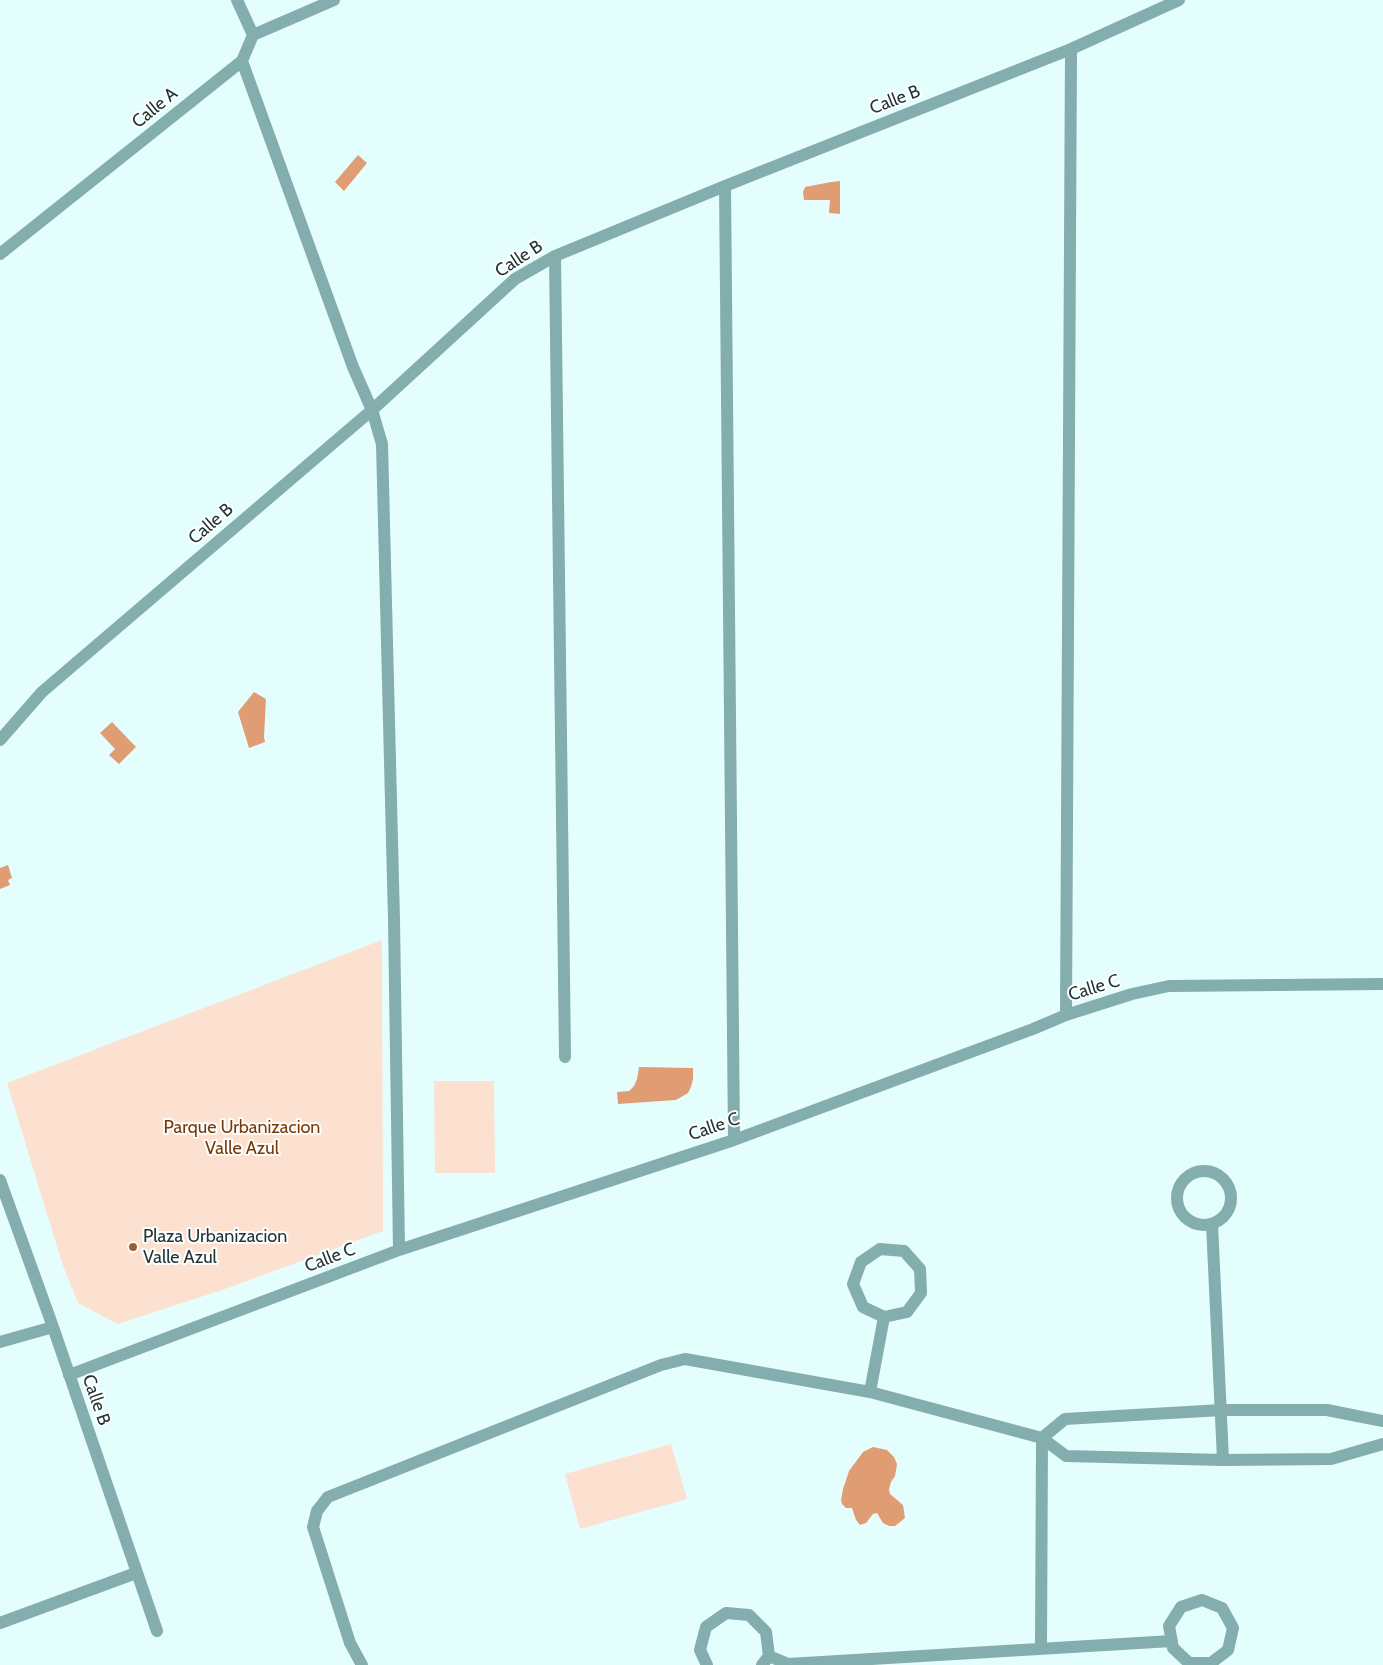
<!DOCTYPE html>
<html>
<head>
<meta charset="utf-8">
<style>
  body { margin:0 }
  canvas { display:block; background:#e4fefe }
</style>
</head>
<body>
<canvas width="1383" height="1665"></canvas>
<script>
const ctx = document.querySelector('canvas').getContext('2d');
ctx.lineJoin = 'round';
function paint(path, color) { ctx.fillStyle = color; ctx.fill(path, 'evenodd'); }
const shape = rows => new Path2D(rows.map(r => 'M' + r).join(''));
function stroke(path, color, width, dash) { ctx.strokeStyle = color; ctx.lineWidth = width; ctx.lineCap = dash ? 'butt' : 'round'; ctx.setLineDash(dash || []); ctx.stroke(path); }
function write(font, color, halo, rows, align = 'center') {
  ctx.font = font + ' Cabin,sans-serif'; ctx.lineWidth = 4; ctx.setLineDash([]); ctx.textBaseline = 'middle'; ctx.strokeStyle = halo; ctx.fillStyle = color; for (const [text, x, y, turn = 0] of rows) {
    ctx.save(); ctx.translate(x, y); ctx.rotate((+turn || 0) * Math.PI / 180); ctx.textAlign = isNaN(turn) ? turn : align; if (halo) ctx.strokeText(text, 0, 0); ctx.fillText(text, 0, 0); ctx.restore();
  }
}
paint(shape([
  [382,940,383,1231,225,1289,118,1324,78,1303,62,1263,7,1083],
  [434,1081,494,1081,495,1173,435,1173],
  [671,1444,687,1499,580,1529,565,1474]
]), '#fce1d1');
paint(shape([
  [358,155,367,163,344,191,335,182],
  [840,181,840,214,829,213,830,200,804,200,803,192,805,187,831,182],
  [254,692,266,699,264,737,265,742,249,748,238,712],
  [112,722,136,747,119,764,109,755,115,749,100,733],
  [8,865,12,878,8,880,10,885,0,889,0,868],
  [639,1067,693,1068,693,1079,691,1087,688,1093,676,1100,618,1104,617,1092,629,1091,634,1086,637,1079],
  [873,1447,887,1450,894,1457,897,1464,895,1476,891,1482,889,1489,890,1494,903,1505,905,1518,895,1526,889,1526,883,1523,877,1513,873,1514,866,1523,860,1525,856,1520,852,1508,846,1508,842,1504,841,1500,843,1489,849,1471,863,1452]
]), '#e09d73');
stroke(shape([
  [237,0,253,35],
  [242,61,353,367,372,410,382,444,394,920,399,1250],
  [725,186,734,1140],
  [0,254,242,61,253,35,334,0],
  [555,256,565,1057],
  [0,740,42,692,372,410,515,279,555,256,725,186,1071,49,1179,0],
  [1066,1015,1071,49],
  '1177 1198a27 27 0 1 1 54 0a27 27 0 1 1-54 0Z',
  [0,1180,53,1327,157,1631],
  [1212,1224,1223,1460],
  [880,1249,904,1251,920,1269,921,1293,907,1312,884,1317,863,1307,853,1284,861,1262,880,1249],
  [0,1342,53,1327],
  [69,1375,399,1250,734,1140,1033,1029,1066,1015,1132,994,1169,986,1383,984],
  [870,1392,884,1317],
  [1042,1438,1065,1419,1222,1410,1327,1410,1383,1421],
  [1202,1600,1222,1608,1233,1628,1228,1650,1211,1663,1189,1663,1173,1648,1169,1626,1181,1607,1202,1600],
  [0,1623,136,1573],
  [1041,1648,1042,1438],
  [769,1656,788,1664,1172,1641],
  [362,1665,350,1643,313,1527,317,1511,328,1497,661,1365,685,1359,870,1392,1042,1438,1066,1456,1223,1460,1331,1459,1383,1444],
  [707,1665,700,1650,706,1627,726,1613,749,1615,766,1632,769,1656,762,1665]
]), '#84adae', 12);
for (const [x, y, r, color] of [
  [133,1247,5,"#a25d2f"]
]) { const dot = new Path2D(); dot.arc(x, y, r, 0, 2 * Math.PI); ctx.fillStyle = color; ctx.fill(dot); stroke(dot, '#fff', 2); }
write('18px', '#233535', '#fff', [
  ["Calle B",895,100,-21],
  ["Calle A",155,108,-39],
  ["Calle B",519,259,-33],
  ["Calle B",211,524,-41],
  ["Calle C",1094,988,-17],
  ["Calle C",714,1127,-19],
  ["Calle C",330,1258,-21],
  ["Calle B",96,1400,71]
]);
write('18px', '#773a07', '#fff', [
  ["Parque Urbanizacion",242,1128],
  ["Valle Azul",242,1149]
]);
write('18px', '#233535', '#fff', [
  ["Plaza Urbanizacion",143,1237],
  ["Valle Azul",143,1258]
], 'left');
</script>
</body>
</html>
